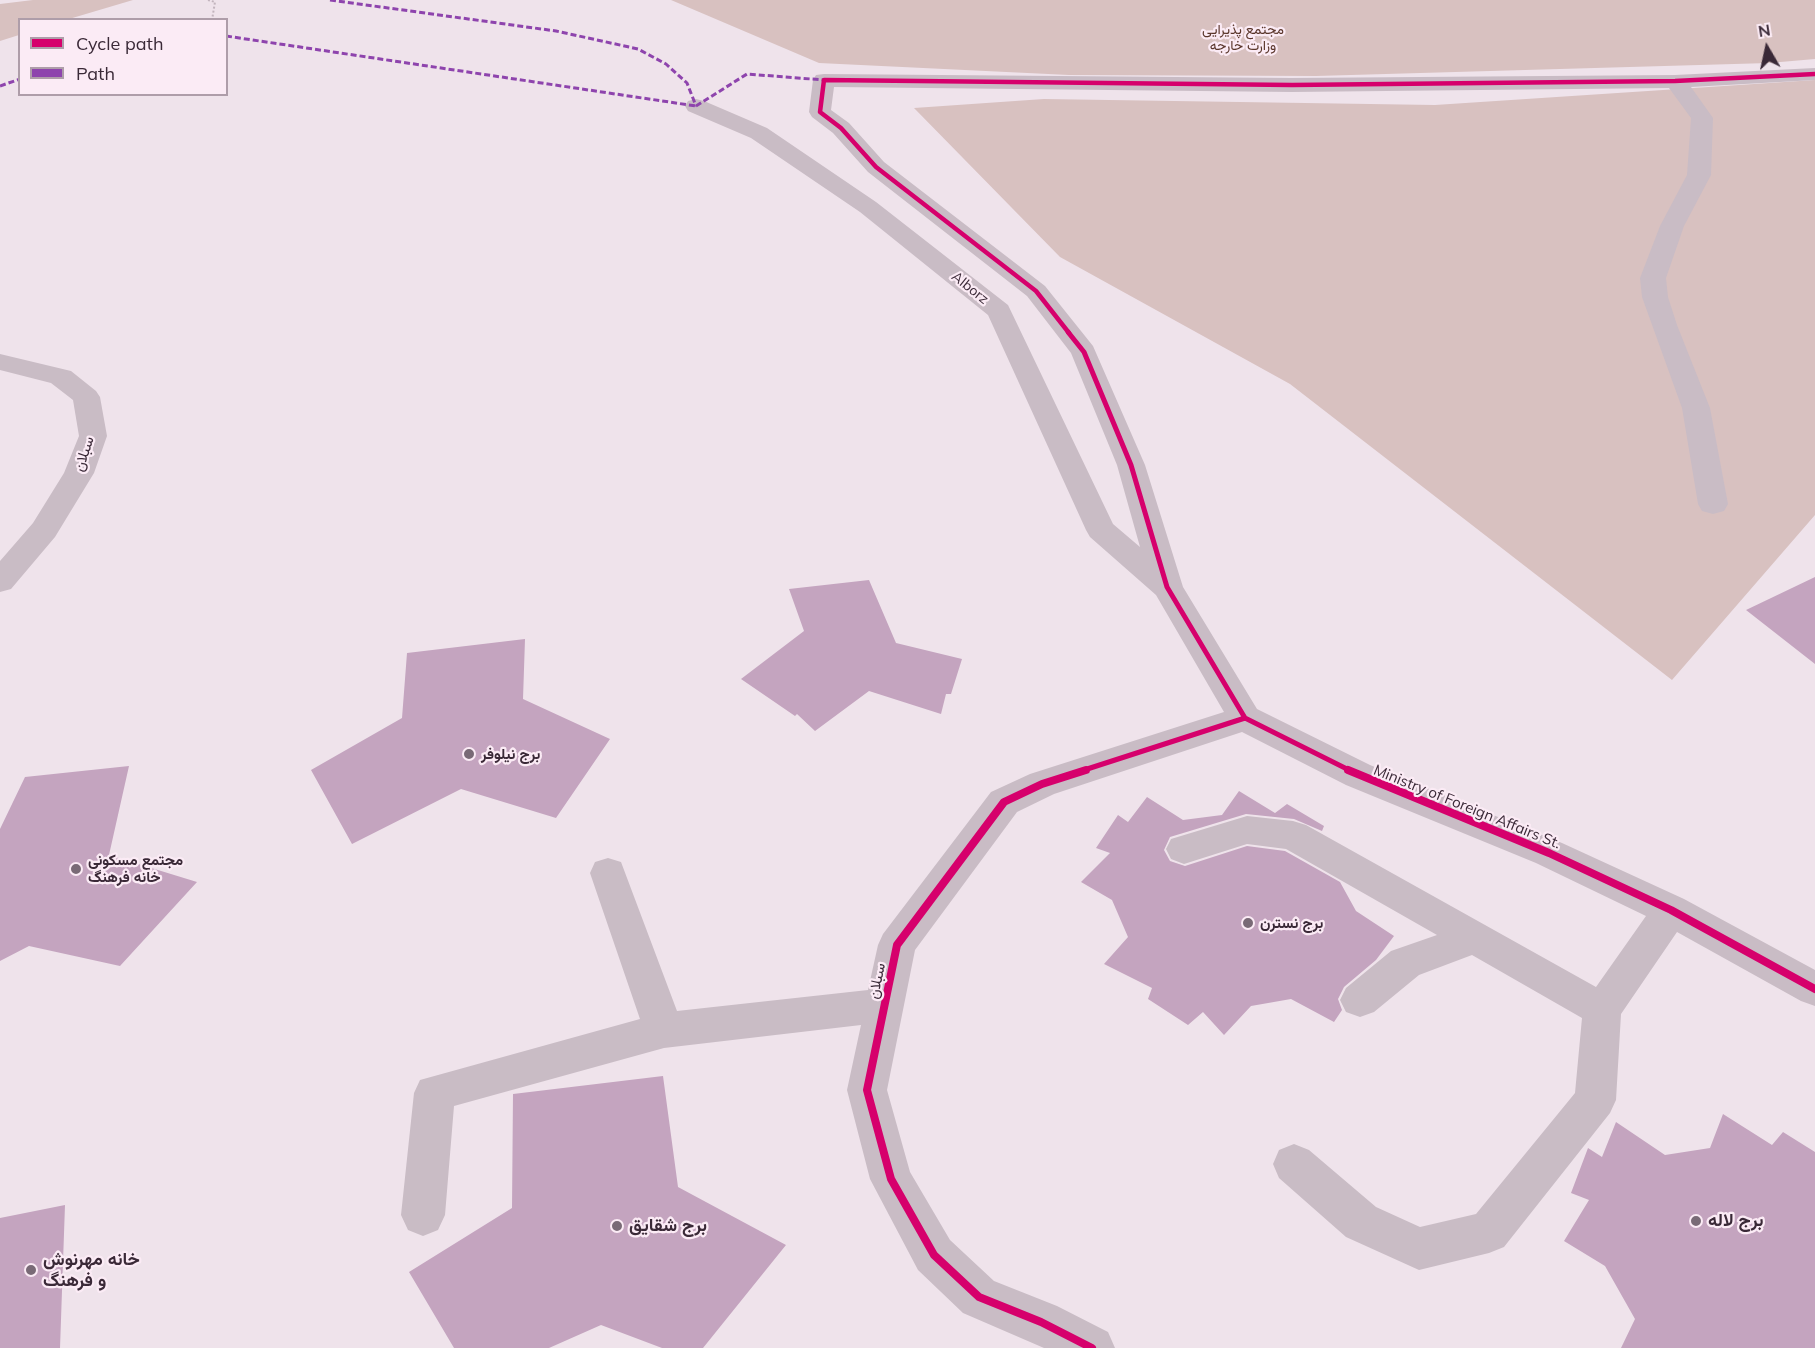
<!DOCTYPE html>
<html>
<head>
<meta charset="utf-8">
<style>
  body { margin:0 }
  #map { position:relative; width:1815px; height:1348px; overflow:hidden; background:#efe3eb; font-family:Mulish,sans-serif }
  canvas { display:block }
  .legend { position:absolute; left:18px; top:18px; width:210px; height:78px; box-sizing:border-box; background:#fbebf5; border:2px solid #ae9da9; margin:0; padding:8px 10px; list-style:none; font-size:18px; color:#3a2937 }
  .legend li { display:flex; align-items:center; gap:12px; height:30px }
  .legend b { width:30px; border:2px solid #ae9da9 }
  .north { position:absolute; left:1737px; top:18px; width:60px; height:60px; -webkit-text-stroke:4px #fbebf5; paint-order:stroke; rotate:351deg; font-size:16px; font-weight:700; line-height:24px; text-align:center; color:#3a2937 }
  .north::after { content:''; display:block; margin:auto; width:21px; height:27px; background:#3a2937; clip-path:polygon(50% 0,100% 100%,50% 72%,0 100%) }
</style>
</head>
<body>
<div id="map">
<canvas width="1815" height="1348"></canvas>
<ul class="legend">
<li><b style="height:8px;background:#d6006c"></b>Cycle path</li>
<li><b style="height:8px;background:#8e44ad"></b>Path</li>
</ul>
<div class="north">N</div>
</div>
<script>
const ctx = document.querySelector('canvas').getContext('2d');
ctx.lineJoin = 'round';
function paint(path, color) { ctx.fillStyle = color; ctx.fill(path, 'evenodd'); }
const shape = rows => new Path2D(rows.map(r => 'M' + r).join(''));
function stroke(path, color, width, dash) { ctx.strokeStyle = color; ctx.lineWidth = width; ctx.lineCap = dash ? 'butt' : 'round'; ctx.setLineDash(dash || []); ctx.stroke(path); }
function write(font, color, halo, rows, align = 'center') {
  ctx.font = font + ' Mulish,Vazirmatn,sans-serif'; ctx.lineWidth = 4.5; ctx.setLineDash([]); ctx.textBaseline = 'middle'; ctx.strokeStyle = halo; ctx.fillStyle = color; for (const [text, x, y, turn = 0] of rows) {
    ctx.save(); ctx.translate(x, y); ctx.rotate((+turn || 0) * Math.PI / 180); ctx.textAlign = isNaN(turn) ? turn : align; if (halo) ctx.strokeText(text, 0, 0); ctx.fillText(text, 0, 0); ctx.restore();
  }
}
paint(shape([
  [33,0,133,0,69,19,20,20,19,35,0,41,0,4],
  [671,0,1815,0,1815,59,1769,63,1316,76,1069,75,819,63],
  [1815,80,1815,515,1672,680,1290,384,1060,257,914,108,1044,99,1435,105]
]), '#d8c1c0');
paint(shape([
  [1815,577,1815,664,1746,610],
  [869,580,896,643,962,659,951,694,946,694,941,714,869,691,815,731,797,714,795,716,741,679,804,631,789,589],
  [525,639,523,699,610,739,556,818,461,789,352,844,311,770,402,718,407,653],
  [129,766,109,855,197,882,120,966,29,946,0,961,0,829,25,777],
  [1239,791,1275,813,1287,804,1324,826,1322,831,1294,819,1246,814,1170,837,1164,850,1170,861,1185,866,1247,846,1285,851,1340,882,1356,911,1394,936,1376,960,1344,987,1338,999,1342,1010,1334,1022,1291,999,1251,1006,1224,1035,1203,1012,1188,1025,1148,999,1152,988,1104,964,1128,937,1112,900,1081,882,1110,853,1096,848,1118,815,1128,822,1147,797,1183,820,1222,815],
  [663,1076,678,1187,786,1245,703,1348,662,1348,601,1325,549,1348,454,1348,409,1272,512,1208,513,1094],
  [1723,1114,1772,1145,1783,1132,1815,1152,1815,1348,1621,1348,1635,1319,1605,1266,1564,1241,1589,1200,1571,1193,1588,1148,1602,1157,1616,1122,1665,1155,1710,1148],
  [65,1205,60,1348,0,1348,0,1218]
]), '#c4a4bf');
stroke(shape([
  [208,0,215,2,212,20]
]), '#c2b4bd', 2, [2, 2]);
paint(shape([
  [1815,68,1815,80,1691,87,1713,118,1711,175,1684,226,1666,278,1668,297,1677,325,1710,408,1728,504,1724,511,1713,514,1702,511,1698,504,1682,408,1642,297,1640,278,1660,226,1687,175,1691,118,1669,88,1292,92,834,87,831,110,849,123,884,162,1045,286,1093,346,1145,465,1183,587,1257,709,1370,765,1562,843,1684,899,1815,970,1815,1006,1801,1001,1677,932,1621,1014,1616,1100,1610,1113,1504,1247,1489,1253,1419,1270,1346,1237,1279,1178,1273,1164,1279,1150,1294,1144,1309,1150,1376,1207,1420,1227,1476,1214,1575,1093,1582,1018,1472,955,1419,975,1374,1012,1360,1017,1346,1012,1340,1000,1346,988,1391,951,1437,935,1286,849,1247,844,1184,864,1171,859,1166,849,1171,839,1247,816,1293,821,1306,825,1596,987,1646,916,1536,863,1346,785,1242,732,1054,794,1017,812,915,950,887,1090,910,1172,950,1240,994,1281,1057,1306,1108,1332,1115,1348,1044,1348,963,1313,918,1270,870,1179,847,1090,861,1025,664,1048,454,1106,445,1215,438,1230,423,1236,408,1230,401,1215,414,1093,420,1080,640,1019,590,873,595,862,608,858,621,862,677,1011,868,990,878,945,883,934,991,792,1030,774,1224,712,1156,595,1090,537,1086,530,988,315,860,212,751,138,688,111,685,106,688,101,696,99,704,101,767,128,876,202,1008,305,1113,524,1140,547,1117,465,1071,353,1027,296,868,172,833,133,812,117,809,112,813,80,816,75,824,74,1292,78,1675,75,1815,68],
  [0,354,71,371,96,391,100,397,107,436,94,473,55,537,11,589,0,592,0,561,33,523,64,473,79,436,73,400,51,383,0,370,0,354]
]), '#c9bcc5');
stroke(shape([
  [330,0,556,31,638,49,666,64,687,83,696,106],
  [226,36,696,106],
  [0,86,20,79],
  [696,106,747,74,824,80]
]), '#8e44ad', 3, [6, 3]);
stroke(shape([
  [1069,333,1036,291,876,167,841,128,820,112,824,80,1292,85,1675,81,1815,74]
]), '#d6006c', 4.5);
stroke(shape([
  [1068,332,1084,352,1131,465,1167,587,1245,718,1351,771],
  [1081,771,1245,718]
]), '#d6006c', 5);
stroke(shape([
  [1086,770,1042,784,1004,802,897,945,867,1090,891,1179,934,1255,979,1297,1041,1322,1092,1348],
  [1348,770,1549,853,1671,910,1815,989]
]), '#d6006c', 8);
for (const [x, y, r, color] of [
  [469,754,6,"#796a76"],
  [76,869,6,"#796a76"],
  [1248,923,6,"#796a76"],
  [1696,1221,6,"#796a76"],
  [617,1226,6,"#796a76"],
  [31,1270,6,"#796a76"]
]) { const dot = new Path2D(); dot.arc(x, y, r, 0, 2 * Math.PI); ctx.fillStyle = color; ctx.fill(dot); stroke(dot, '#fbebf5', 2); }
write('14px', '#5a362b', '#fbebf5', [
  ["مجتمع پذیرایی",1243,30],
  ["وزارت خارجه",1243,46]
]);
write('14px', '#3a2937', '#fbebf5', [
  ["Alborz",970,288,39]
]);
write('15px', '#3a2937', '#fbebf5', [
  ["سبلان",84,454,-72],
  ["Ministry of Foreign Affairs St.",1467,807,22],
  ["سبلان",877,981,-78]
]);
write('bold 15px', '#3a2937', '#fbebf5', [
  ["برج نیلوفر",481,754],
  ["مجتمع مسکونی",88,860],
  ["خانه فرهنگ",88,877],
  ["برج نسترن",1260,923]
], 'left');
write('bold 18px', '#3a2937', '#fbebf5', [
  ["برج لاله",1708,1221],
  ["برج شقایق",629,1226],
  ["خانه مهرنوش",43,1260],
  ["و فرهنگ",43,1281]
], 'left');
</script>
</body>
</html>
